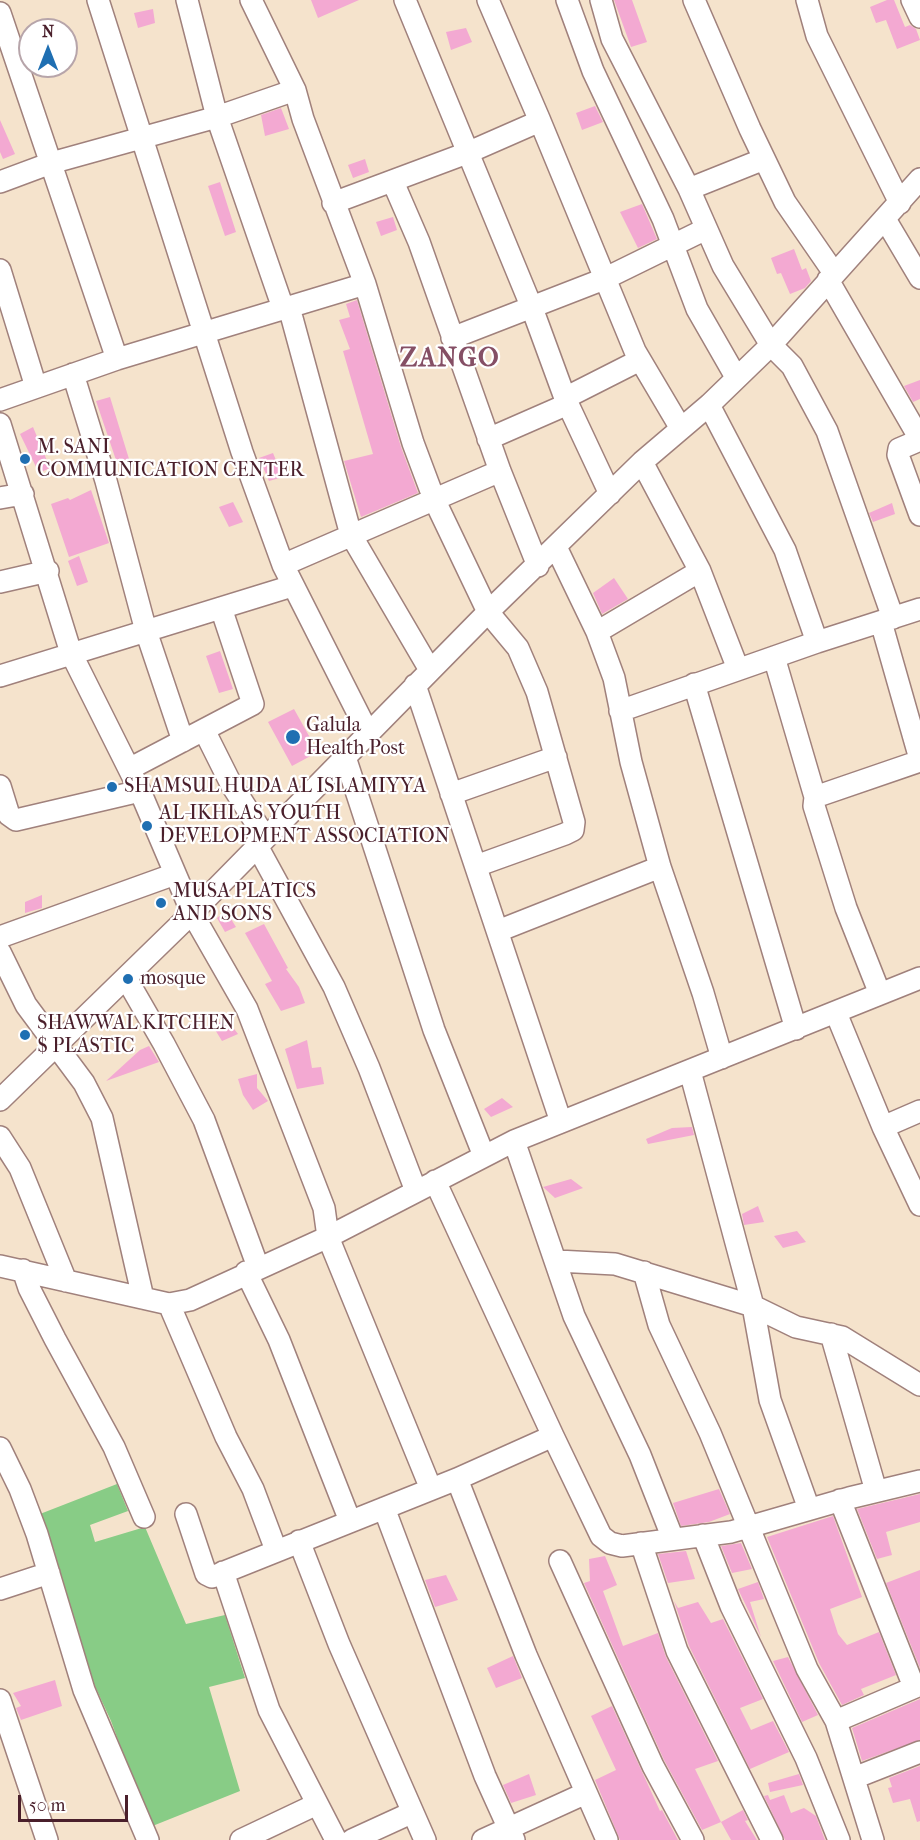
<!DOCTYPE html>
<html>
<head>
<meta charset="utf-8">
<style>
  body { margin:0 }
  #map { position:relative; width:920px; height:1840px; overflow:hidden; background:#f5e3cc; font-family:"IM FELL French Canon",serif }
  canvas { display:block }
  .north { position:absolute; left:18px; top:18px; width:60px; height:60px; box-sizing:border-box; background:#fff; border:2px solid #b7a5aa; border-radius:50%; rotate:0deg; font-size:16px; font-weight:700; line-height:24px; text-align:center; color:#4a1f2b }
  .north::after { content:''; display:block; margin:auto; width:21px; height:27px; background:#1f6fb2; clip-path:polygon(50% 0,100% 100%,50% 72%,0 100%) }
  .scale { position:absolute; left:18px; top:1795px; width:110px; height:27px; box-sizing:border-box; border:3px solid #4a1f2b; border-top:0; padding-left:8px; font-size:18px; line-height:21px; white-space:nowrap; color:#4a1f2b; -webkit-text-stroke:4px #fff; paint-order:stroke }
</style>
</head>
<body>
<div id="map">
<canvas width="920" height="1840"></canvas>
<div class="north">N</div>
<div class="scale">50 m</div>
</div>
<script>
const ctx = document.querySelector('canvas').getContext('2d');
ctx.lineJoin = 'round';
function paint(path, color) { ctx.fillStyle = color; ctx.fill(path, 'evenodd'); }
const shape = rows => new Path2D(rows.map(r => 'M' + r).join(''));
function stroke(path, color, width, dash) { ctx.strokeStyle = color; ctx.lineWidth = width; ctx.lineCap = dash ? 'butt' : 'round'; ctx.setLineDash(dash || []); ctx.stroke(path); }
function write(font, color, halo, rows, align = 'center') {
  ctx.font = font + ' "IM FELL French Canon",serif'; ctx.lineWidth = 4.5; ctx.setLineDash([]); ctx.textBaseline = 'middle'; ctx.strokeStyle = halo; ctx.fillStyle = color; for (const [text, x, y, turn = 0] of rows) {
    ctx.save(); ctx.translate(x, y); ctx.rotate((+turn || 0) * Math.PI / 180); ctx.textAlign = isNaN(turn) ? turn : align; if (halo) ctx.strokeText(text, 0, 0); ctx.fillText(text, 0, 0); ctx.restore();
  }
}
paint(shape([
  [117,1484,128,1511,90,1525,95,1542,145,1527,186,1624,225,1615,245,1678,209,1687,240,1791,150,1827,111,1721,88,1671,53,1547,40,1514]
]), '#88cc86');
paint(shape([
  [311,0,359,0,318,18],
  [614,0,632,0,647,42,631,47],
  [887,0,894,0,905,27,910,25,916,29,920,40,897,49,886,20,876,23,870,7],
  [153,9,155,23,138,28,134,13],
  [466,28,472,42,451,50,446,32],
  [595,106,603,122,582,130,576,113],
  [281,108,289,129,265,136,261,115],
  [0,120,15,154,3,159,0,152],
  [365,159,369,172,353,178,348,165],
  [220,182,236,232,225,236,208,186],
  [642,204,657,239,638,248,620,212],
  [393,217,397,230,381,236,376,222],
  [794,249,802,270,806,268,811,281,805,288,790,294,781,273,777,274,771,258],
  [357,300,401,447,418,493,361,517,344,461,373,454,343,351,350,349,339,320,350,317,346,304],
  [920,380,920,399,913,402,904,386],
  [110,397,129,459,117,463,96,401],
  [33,427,50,468,39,473,20,434],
  [273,453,283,477,269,481,259,458],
  [91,490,109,543,69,557,51,504,68,498,70,500],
  [233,502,243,522,229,527,219,507],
  [892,503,895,514,873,522,869,513],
  [79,556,88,582,77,586,68,561],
  [614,578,628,599,602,614,593,593],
  [220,651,233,689,219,693,206,656],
  [294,709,318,752,292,766,268,722],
  [42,895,42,908,25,913,25,902],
  [226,911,236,927,225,932,217,918],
  [264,924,288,968,286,969,299,987,305,1003,281,1011,265,984,272,981,245,933],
  [225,1017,238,1034,222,1041,214,1028],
  [307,1040,312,1068,321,1067,324,1084,297,1089,285,1049],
  [149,1046,159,1062,106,1081,140,1050],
  [257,1074,257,1088,268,1101,253,1110,243,1095,238,1079],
  [502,1098,513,1107,491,1117,484,1109],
  [692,1127,694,1135,648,1144,646,1139,672,1128],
  [571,1179,583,1188,555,1198,543,1187],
  [758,1206,764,1222,744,1225,742,1214],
  [797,1231,806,1242,783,1248,774,1236],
  [719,1489,730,1514,709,1522,681,1526,673,1503],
  [920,1494,920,1522,886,1532,892,1555,877,1559,857,1509],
  [833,1516,862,1597,830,1609,838,1634,847,1645,879,1632,896,1675,861,1689,864,1695,842,1705,819,1663,767,1537],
  [741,1543,752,1569,732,1573,721,1546],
  [686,1551,695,1579,668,1583,658,1554],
  [605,1556,617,1585,603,1591,623,1646,658,1633,666,1657,718,1761,695,1769,721,1822,702,1830,664,1760,584,1583,590,1581,589,1559],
  [920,1570,920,1668,886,1583],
  [446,1575,458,1600,435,1607,425,1580],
  [758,1582,764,1599,750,1602,761,1637,738,1589],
  [674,1601,678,1608,698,1602,711,1623,723,1619,763,1699,740,1708,751,1730,773,1721,789,1752,750,1769,689,1646],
  [513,1656,522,1678,496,1688,487,1668],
  [788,1657,818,1715,802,1722,773,1661],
  [55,1680,62,1706,21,1720,16,1708,21,1706,13,1693],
  [920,1699,920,1740,862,1761,852,1728],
  [612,1706,660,1811,662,1810,678,1840,620,1840,595,1780,616,1770,591,1716],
  [920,1766,920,1821,917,1822,910,1799,893,1803,888,1788,892,1787,889,1778],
  [529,1774,536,1795,511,1803,503,1785],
  [799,1774,803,1785,770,1792,768,1783],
  [768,1795,770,1800,784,1795,791,1813,804,1808,816,1816,825,1840,785,1840,764,1796],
  [743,1810,748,1820,745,1821,757,1840,731,1840,721,1822]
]), '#f3a9d2');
const minor = shape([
  [98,0,242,452,283,565,368,733],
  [187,0,217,117,283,308],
  [251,0,295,90,303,119,365,284,413,443,434,499,488,612,518,648,537,692,574,822,573,830,565,834,476,866],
  [405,0,532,308,565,398,610,494],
  [488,0,540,121],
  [567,0,593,71,663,219,697,309,736,377],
  [601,0,612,39,689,189,723,266,771,345,792,366,827,431,893,618],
  [694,0,750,129,785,202,834,273],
  [807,0,817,36,900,203],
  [912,0,920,17],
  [0,13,117,359],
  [0,182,51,163,217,117,295,90],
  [393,182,419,242,500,471,538,566],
  [689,189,764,159],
  [333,203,467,153,540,121,635,351,680,427],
  [885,219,920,278],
  [0,270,36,387],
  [828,280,920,439],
  [289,307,351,535,430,670],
  [452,338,604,279,706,229],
  [73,374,106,481,146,631,183,741],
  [565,398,640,360],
  [0,400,117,359,365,284],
  [709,405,785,550,817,642],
  [0,424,71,653,140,791,192,913,247,1009,324,1208,328,1237,431,1489],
  [488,439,568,404],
  [920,440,899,449,898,455,920,515],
  [642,462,700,571,738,669],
  [0,498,23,494],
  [556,547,597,632,614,678,631,762,660,867,703,993,722,1058],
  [283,565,500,471],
  [0,582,48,571],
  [881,622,920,759],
  [597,632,700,571],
  [774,657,815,797,814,806,846,908,880,994],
  [0,676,292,586],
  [694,684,796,1029],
  [415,685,561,1122],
  [620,711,817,642,920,609],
  [204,730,231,784,265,837],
  [345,757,434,1030,484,1156],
  [129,769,253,704,221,608],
  [0,786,9,815,16,820,140,791],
  [451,794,556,757],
  [815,797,920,761],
  [256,844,334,987,369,1068,416,1191],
  [498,931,660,867],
  [0,937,175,874],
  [0,952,26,1005,84,1083,102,1118,143,1298],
  [126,978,164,1044,204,1120,258,1267],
  [836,1013,883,1127,920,1205],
  [690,1071,753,1306,770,1400,809,1509],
  [0,1100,192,913,488,612,642,462,709,405,771,345,920,179],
  [883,1127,920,1111],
  [0,1137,20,1168,66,1281],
  [514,1141,574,1316,640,1455,673,1539],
  [435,1181,553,1436,601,1536,610,1543,622,1546,731,1532,849,1498,920,1481],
  [557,1261,615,1264,753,1306,796,1327,842,1337,920,1385],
  [0,1266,169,1304,190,1300,328,1237,514,1141,920,978],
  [23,1270,29,1288,55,1339,114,1447,144,1517],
  [246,1272,279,1340,350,1521],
  [644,1272,659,1325,710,1433,807,1669,836,1721,873,1840],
  [169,1304,226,1437,253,1489,276,1550],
  [831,1334,876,1491],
  [0,1448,20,1489,37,1534,84,1690,148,1840],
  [457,1479,526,1655,607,1840],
  [840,1500,914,1687],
  [384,1508,485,1776,514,1840],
  [186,1514,206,1574,212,1577,457,1479,553,1436],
  [703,1535,731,1606,806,1758,839,1840],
  [299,1541,339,1644,425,1840],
  [641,1543,677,1651,772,1840],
  [560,1561,653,1766,693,1840],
  [223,1572,269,1710,336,1840],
  [0,1589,49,1573],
  [0,1700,47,1840],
  [836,1721,920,1685],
  [854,1778,920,1752],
  [241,1840,317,1804],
  [352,1840,411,1813],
  [483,1840,586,1793]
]);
stroke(minor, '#a0817c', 24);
stroke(minor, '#fff', 21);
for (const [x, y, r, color] of [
  [25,459,6,"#1f6fb2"],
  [293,737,8,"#1f6fb2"],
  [112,787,6,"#1f6fb2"],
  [147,826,6,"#1f6fb2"],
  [161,903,6,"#1f6fb2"],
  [128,979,6,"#1f6fb2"],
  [25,1035,6,"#1f6fb2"]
]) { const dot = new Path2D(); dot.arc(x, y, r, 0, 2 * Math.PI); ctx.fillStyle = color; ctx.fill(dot); stroke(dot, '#fff', 2); }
write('20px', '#4a1f2b', '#fff', [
  ["M. SANI",37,448],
  ["COMMUNICATION CENTER",37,471],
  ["Galula",306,726],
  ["Health Post",306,749],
  ["SHAMSUL HUDA AL ISLAMIYYA",124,787],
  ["AL-IKHLAS YOUTH",159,814],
  ["DEVELOPMENT ASSOCIATION",159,837],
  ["MUSA PLATICS",173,892],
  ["AND SONS",173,915],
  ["mosque",140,979],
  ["SHAWWAL KITCHEN",37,1024],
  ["$ PLASTIC",37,1047]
], 'left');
ctx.letterSpacing = '1.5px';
write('bold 26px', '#854f65', '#fff', [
  ["ZANGO",450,360]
]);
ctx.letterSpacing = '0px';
</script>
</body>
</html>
